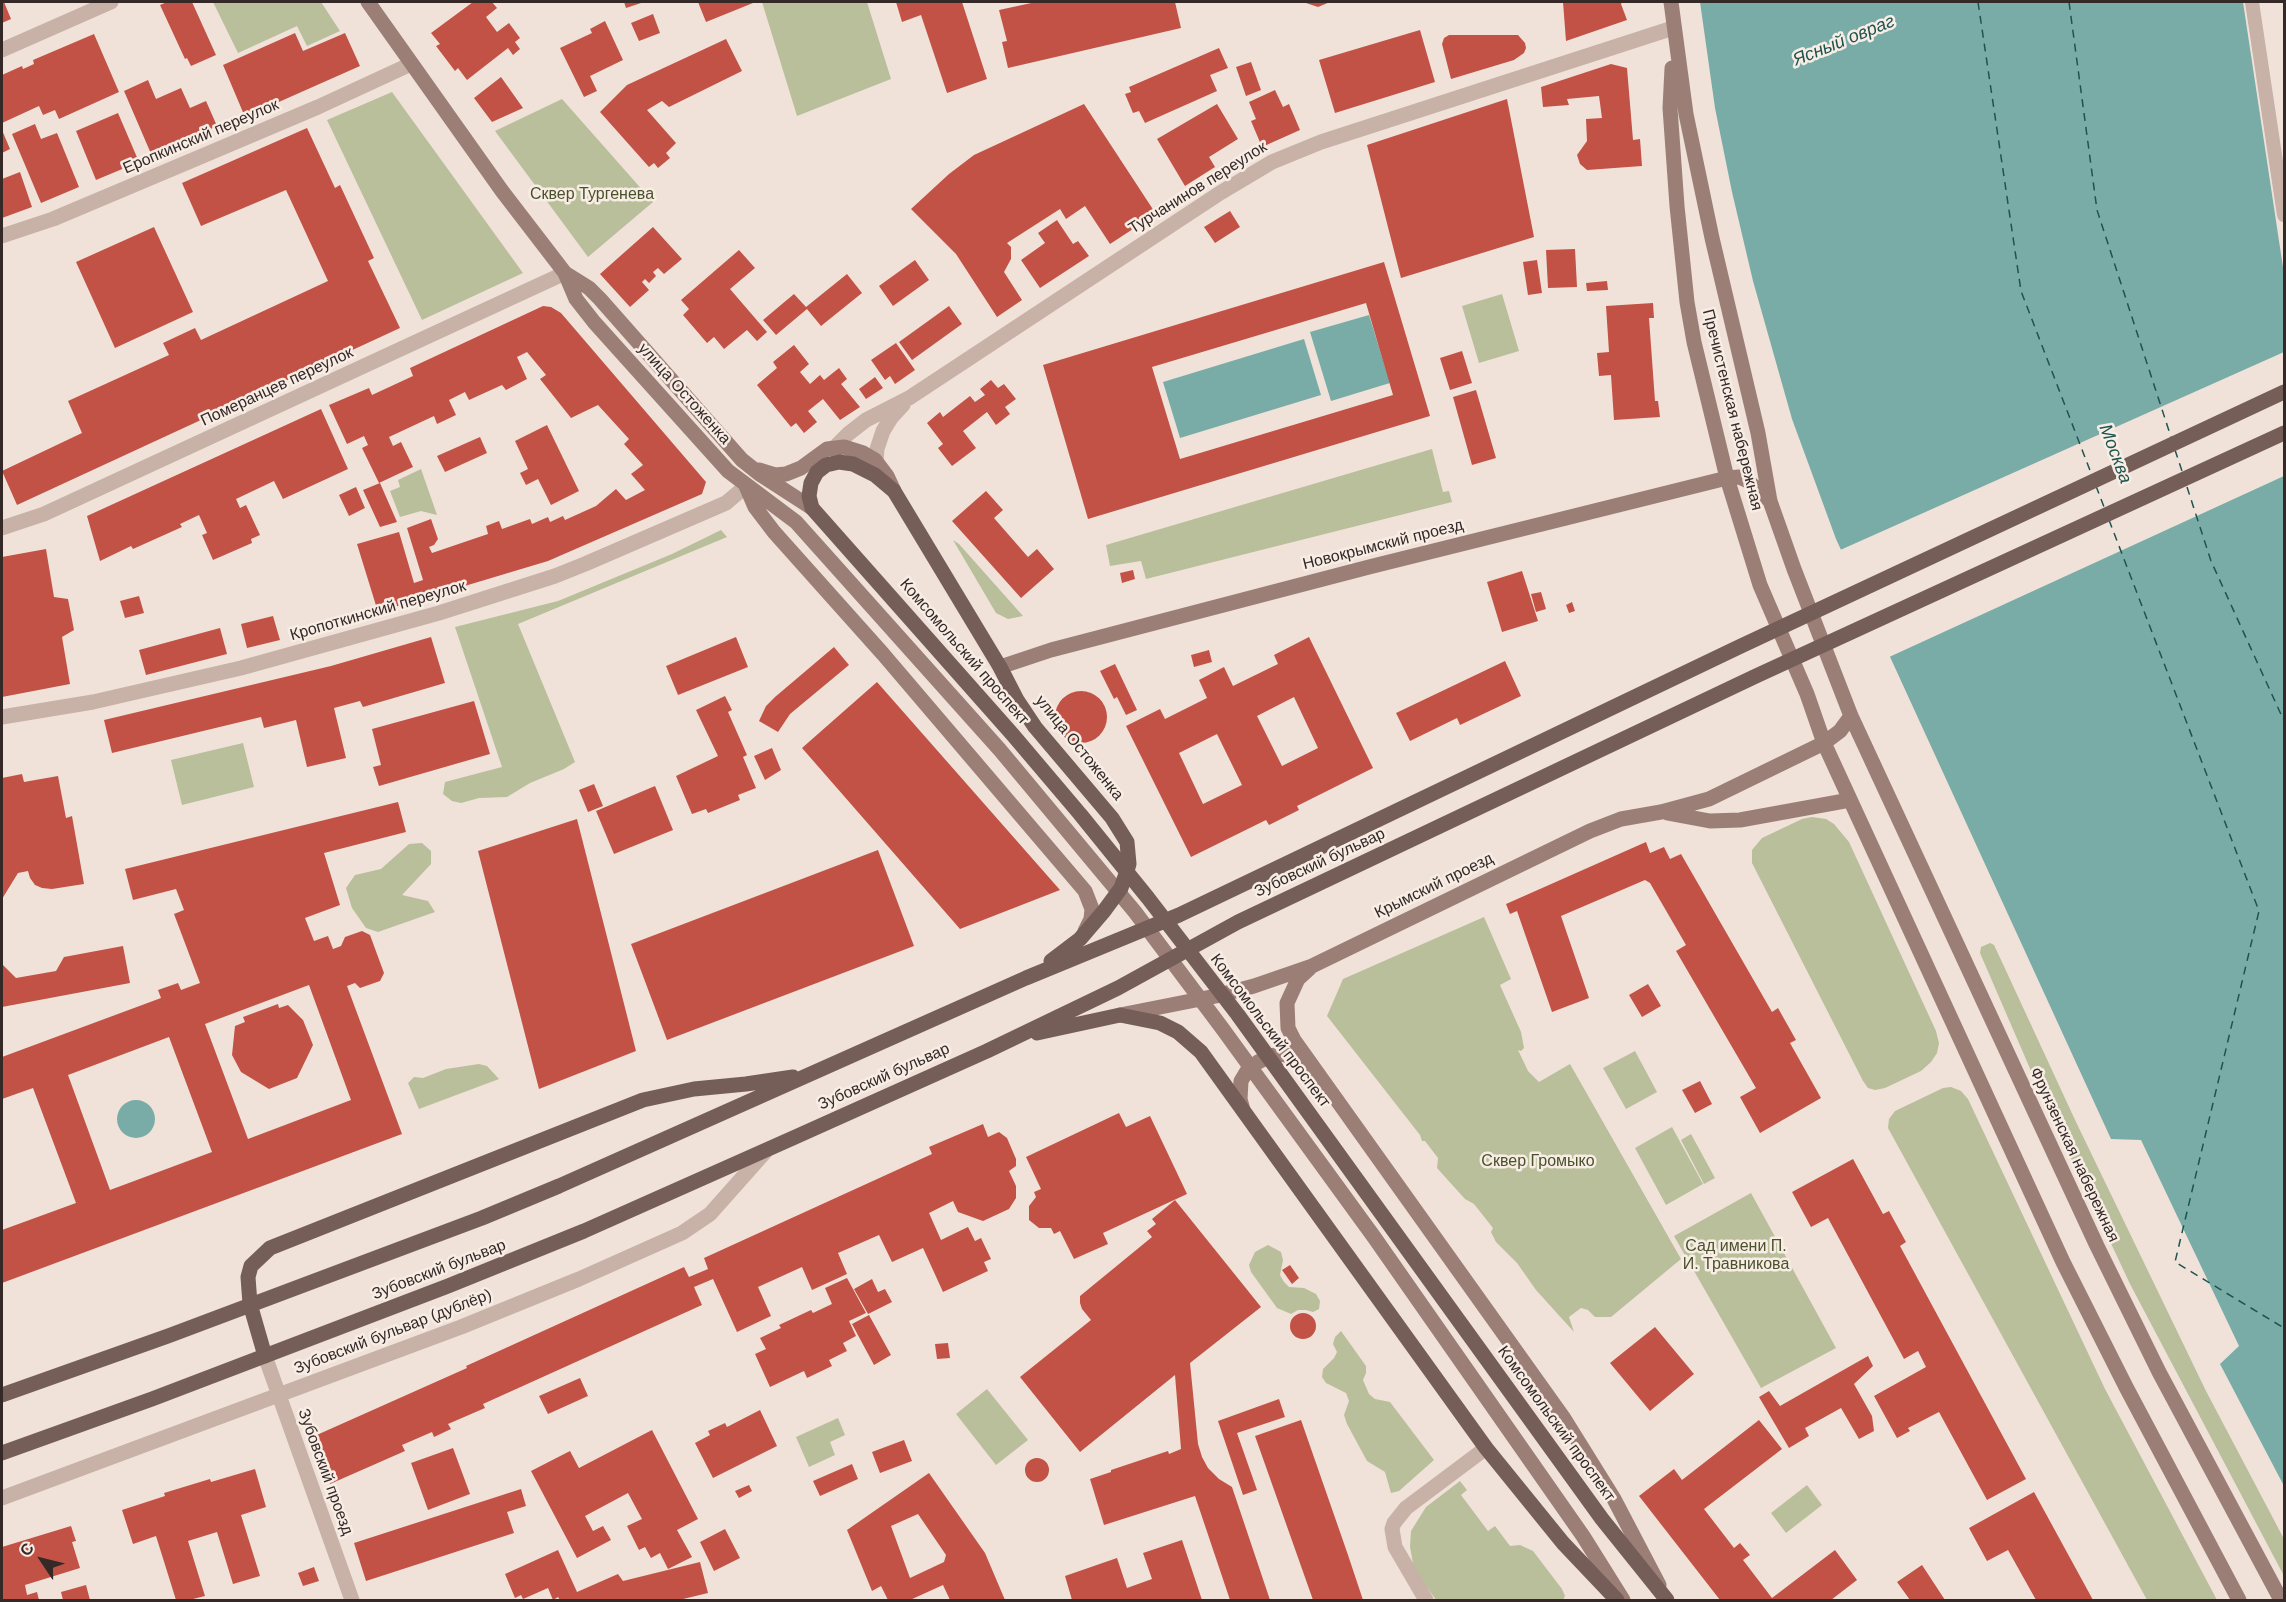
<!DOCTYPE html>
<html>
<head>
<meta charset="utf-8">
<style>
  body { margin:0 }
  #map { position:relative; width:2286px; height:1602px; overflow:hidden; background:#f0e2d9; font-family:Arial,sans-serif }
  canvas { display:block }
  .frame { position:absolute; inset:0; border:3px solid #342927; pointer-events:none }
  .north { position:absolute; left:12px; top:1530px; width:60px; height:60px; -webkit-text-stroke:4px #f8ede5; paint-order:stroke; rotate:305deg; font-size:16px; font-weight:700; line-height:24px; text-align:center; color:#342927 }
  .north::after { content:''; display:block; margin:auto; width:21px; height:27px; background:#342927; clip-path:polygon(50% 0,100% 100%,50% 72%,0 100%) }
</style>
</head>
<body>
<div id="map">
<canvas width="2286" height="1602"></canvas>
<div class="frame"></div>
<div class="north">С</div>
</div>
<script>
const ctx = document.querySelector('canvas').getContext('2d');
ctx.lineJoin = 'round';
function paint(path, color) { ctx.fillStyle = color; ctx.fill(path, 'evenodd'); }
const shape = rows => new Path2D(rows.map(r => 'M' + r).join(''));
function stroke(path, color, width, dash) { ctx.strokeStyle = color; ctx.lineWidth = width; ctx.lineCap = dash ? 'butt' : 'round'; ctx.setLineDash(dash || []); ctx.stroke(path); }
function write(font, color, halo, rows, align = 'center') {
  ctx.font = font + ' Arial,sans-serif'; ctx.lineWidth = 5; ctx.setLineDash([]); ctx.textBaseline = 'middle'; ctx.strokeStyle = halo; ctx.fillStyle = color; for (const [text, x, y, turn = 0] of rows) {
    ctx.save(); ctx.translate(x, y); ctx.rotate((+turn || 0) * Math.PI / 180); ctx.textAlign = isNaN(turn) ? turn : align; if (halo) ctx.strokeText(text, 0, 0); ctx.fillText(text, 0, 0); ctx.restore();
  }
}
paint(shape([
  [213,2,321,2,340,31,307,46,297,26,238,53],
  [762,2,867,2,891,79,797,116],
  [392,92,523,273,422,320,327,120],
  [562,99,653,202,588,257,495,131],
  [1502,294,1519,351,1479,363,1462,306],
  [1432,449,1443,492,1449,491,1452,502,1146,579,1141,561,1110,566,1106,545],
  [421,469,437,515,421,511,400,517,390,491,400,487,398,480],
  [721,530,727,537,518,624,575,762,564,769,530,783,507,797,479,798,461,803,452,801,443,794,445,782,502,767,455,627,558,601,672,554],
  [953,540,959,544,1023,616,1008,619,996,613],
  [243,743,254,787,182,805,171,760],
  [1812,817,1826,819,1834,824,1849,842,1936,1031,1939,1043,1937,1053,1931,1062,1921,1071,1885,1088,1875,1090,1868,1088,1863,1081,1752,863,1752,850,1762,838,1802,819],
  [422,843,431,851,431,864,402,895,428,901,435,912,378,932,366,928,352,908,346,888,355,875,381,869,409,844],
  [1484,917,1511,979,1500,985,1521,1032,1524,1048,1521,1051,1518,1050,1528,1071,1539,1082,1570,1064,1681,1259,1611,1317,1595,1317,1588,1310,1581,1308,1569,1317,1574,1332,1536,1290,1517,1263,1496,1242,1491,1232,1493,1228,1474,1204,1465,1199,1437,1168,1438,1158,1425,1141,1422,1141,1420,1135,1327,1016,1343,979],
  [1990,943,1994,945,2002,962,2076,1122,2206,1391,2284,1539,2284,1576,2130,1284,2041,1094,1980,953,1981,947],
  [1635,1051,1657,1092,1626,1109,1603,1068],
  [479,1064,487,1066,499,1079,419,1109,408,1083,414,1077,423,1078,446,1069],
  [1951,1087,1961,1091,1968,1099,2105,1389,2217,1600,2147,1600,1888,1128,1889,1119,1895,1111,1943,1088],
  [1672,1127,1703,1184,1666,1205,1635,1148],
  [1691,1134,1715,1178,1704,1184,1681,1140],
  [1751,1193,1836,1348,1761,1388,1674,1236],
  [1268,1245,1281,1252,1283,1260,1280,1275,1284,1282,1289,1287,1304,1288,1316,1294,1320,1301,1319,1309,1313,1312,1306,1310,1298,1310,1291,1314,1277,1308,1251,1272,1249,1265,1255,1252],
  [1341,1331,1366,1366,1366,1373,1363,1380,1369,1394,1375,1399,1390,1402,1434,1460,1399,1491,1391,1493,1385,1472,1367,1461,1347,1424,1344,1415,1349,1401,1346,1393,1326,1383,1322,1377,1323,1369,1334,1358,1337,1352,1333,1344,1335,1337],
  [987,1389,1028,1440,996,1465,956,1414],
  [838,1418,845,1435,830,1442,835,1455,809,1467,796,1437],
  [1460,1481,1467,1490,1461,1495,1488,1531,1495,1526,1510,1546,1520,1545,1533,1551,1562,1589,1565,1596,1563,1600,1436,1600,1414,1569,1410,1547,1411,1531,1426,1507],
  [1807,1485,1822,1505,1786,1533,1771,1513]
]), '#b8bf9a');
paint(shape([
  [1700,2,2243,2,2284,274,2284,1486,2220,1364,2239,1346,2141,1140,2111,1139,1836,539,1792,419,1753,281,1732,192,1715,108],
  [1369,315,1390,383,1331,401,1310,332],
  [1304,339,1321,395,1180,438,1163,382],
  '117 1119a19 19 0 1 1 38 0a19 19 0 1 1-38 0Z'
]), '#79aca7');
paint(shape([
  [2284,352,2284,476,1887,658,1838,551]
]), '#f0e2d9');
stroke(shape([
  [1978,2,2021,291,2091,473],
  [2069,2,2097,210,2171,437],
  [2175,450,2183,474],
  [2096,486,2104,507],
  [2187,487,2211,561,2284,721],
  [2109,520,2259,911,2175,1262,2284,1328]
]), '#1e5450', 1.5, [8, 6]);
paint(shape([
  [2,2,4,2,11,19,2,23],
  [167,2,192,2,216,55,191,66,187,58,185,59,160,5],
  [473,2,492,2,497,8,486,17,497,32,509,23,520,38,515,42,520,49,513,55,508,48,467,80,458,68,455,71,436,46,440,44,431,33],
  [624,2,644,2,626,8],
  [698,2,752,2,753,3,706,22],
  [896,2,962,2,987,79,947,93,921,15,902,22],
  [1036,2,1175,2,1181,28,1008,68,1002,42,1007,41,999,10],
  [1303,2,1330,2,1318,7],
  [1563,2,1622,2,1621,4,1627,20,1566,41],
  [653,14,660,33,639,41,631,23],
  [605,21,623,60,590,76,597,91,584,97,560,48,592,33,590,29],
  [1420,30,1435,82,1335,113,1319,60],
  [295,33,303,51,345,33,360,66,245,117,223,65],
  [94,34,119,92,59,119,55,110,43,115,39,106,2,123,2,75,22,66,23,69,34,64,33,60],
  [1449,35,1518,35,1525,43,1526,48,1524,53,1514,60,1451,79,1442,44,1444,38],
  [726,39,742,71,669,107,662,101,647,110,676,143,666,153,670,158,658,168,654,163,649,167,600,112,627,85],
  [1219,48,1228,68,1210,75,1217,91,1145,123,1139,111,1133,113,1125,94,1131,92,1129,87],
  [1251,62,1261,90,1246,96,1236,67],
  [1611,64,1627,68,1633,140,1640,139,1642,166,1587,170,1580,164,1577,155,1587,141,1586,119,1602,118,1599,96,1567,99,1569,105,1543,107,1541,87],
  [501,77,523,108,492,122,474,98],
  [148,80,156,99,181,88,190,108,206,101,217,126,152,156,124,91],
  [1275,90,1283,107,1289,104,1300,130,1262,147,1251,121,1256,119,1249,102],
  [1507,99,1534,237,1401,278,1367,145],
  [1084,104,1156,214,1110,244,1085,206,1066,219,1060,209,1007,243,1011,247,1011,259,1004,272,1022,300,997,317,956,254,911,209,949,174,974,155],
  [1217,104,1238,139,1209,157,1215,167,1185,186,1157,139],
  [118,113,139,162,96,180,76,131],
  [35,124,41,139,57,133,79,187,41,203,12,134],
  [307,128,335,188,340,185,374,258,368,261,400,328,17,505,2,471,82,433,68,401,169,355,163,343,195,328,201,340,328,281,286,190,201,226,182,183],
  [2,130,10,149,2,153],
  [20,172,32,207,2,218,2,179],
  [1230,211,1240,227,1215,243,1204,227],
  [1057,220,1073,244,1078,241,1089,256,1040,288,1021,260,1045,243,1038,233],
  [154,227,193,312,115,348,76,262],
  [653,227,682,259,664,274,658,268,653,272,656,276,649,283,645,279,642,282,649,290,630,307,600,274],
  [1575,249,1577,287,1548,288,1546,250],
  [739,250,755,268,730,289,767,332,757,341,747,330,724,349,714,337,707,343,683,315,689,309,681,300],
  [915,260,929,280,893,306,879,286],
  [1537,260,1542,293,1528,295,1523,262],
  [1384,262,1430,416,1088,519,1043,365],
  [1366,303,1393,395,1180,459,1152,367],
  [847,274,862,293,821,326,807,309,776,335,763,320,794,294,806,307],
  [1607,281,1608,290,1587,291,1586,283],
  [1653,303,1654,318,1649,318,1655,401,1658,401,1660,417,1614,420,1611,375,1599,376,1597,353,1609,352,1606,306],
  [543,306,551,307,561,313,706,482,702,494,548,561,378,612,357,544,399,532,414,583,423,580,407,528,431,519,438,539,434,545,429,547,432,553,488,534,486,526,499,521,502,529,530,519,532,524,548,517,550,522,563,516,565,520,596,506,616,489,626,500,645,490,631,474,643,465,624,444,629,439,598,405,571,418,540,379,546,375,527,352,517,357,527,379,506,390,502,385,469,400,465,392,449,400,456,415,437,424,434,416,389,437,393,446,401,442,413,467,379,483,362,448,368,445,364,436,347,444,329,405,369,388,372,395,413,376,410,368],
  [949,306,962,324,912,360,899,342],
  [896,343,915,370,895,384,890,376,885,380,871,360],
  [794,345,809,364,800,372,810,384,820,375,824,380,839,368,847,379,841,384,860,407,840,420,823,399,808,411,817,422,804,433,796,423,791,427,757,385,777,368,773,362],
  [1462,351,1472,383,1450,390,1440,358],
  [875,377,883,388,866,399,859,389],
  [991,380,998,388,1004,384,1016,399,1005,407,1010,414,996,425,987,412,963,431,976,448,952,466,938,448,943,444,927,423,940,412,943,417,970,396,975,402,985,395,980,389],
  [1476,390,1496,458,1472,465,1453,397],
  [321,409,348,469,283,499,274,481,236,499,240,508,246,505,260,535,251,539,252,543,213,560,202,535,207,533,199,515,180,524,182,527,133,549,131,546,100,561,87,516],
  [547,425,579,491,551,505,538,479,526,485,520,473,528,469,515,441],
  [480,437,487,453,445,472,437,456],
  [380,483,397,522,380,527,363,490],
  [356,487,365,508,349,516,339,495],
  [986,491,1003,510,994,518,1028,557,1037,549,1054,569,1021,598,952,521],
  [46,549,54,597,68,599,74,630,62,637,70,684,2,697,2,557],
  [1133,570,1135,579,1122,583,1120,573],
  [1522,571,1538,621,1502,632,1487,582],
  [1541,592,1546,609,1536,612,1531,594],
  [139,596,144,613,125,618,120,601],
  [1572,602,1575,611,1569,613,1566,605],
  [273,616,280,640,247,648,241,624],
  [220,628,227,654,146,675,139,650],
  [431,637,445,683,363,707,360,701,334,708,346,758,307,767,296,720,264,728,261,717,112,753,104,720,331,666],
  [736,637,748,667,678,695,666,666],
  [1309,637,1373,768,1297,806,1299,810,1269,825,1266,820,1191,857,1126,726,1160,709,1165,719,1207,698,1199,680,1224,667,1233,686,1278,664,1274,655],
  [1294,697,1318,748,1282,766,1257,716],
  [1217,734,1242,785,1203,804,1179,753],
  [834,647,849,665,790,714,778,732,759,721,766,706,775,697],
  [1209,650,1212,662,1194,667,1191,655],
  [1505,661,1521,696,1460,725,1457,718,1410,741,1396,713],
  [1115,664,1137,710,1126,715,1117,697,1114,699,1100,671],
  [877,682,1060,890,960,929,802,748],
  '1055 717a26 26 0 1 1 52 0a26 26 0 1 1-52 0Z',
  [725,696,732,710,728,712,747,755,743,757,756,788,738,795,740,800,708,813,706,809,692,814,676,776,718,756,696,710],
  [474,701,490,754,379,786,373,767,381,765,372,729],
  [772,748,781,770,765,780,754,756],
  [22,774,24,782,58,776,66,818,72,816,84,884,52,889,42,888,35,885,30,878,28,871,18,873,2,899,2,778],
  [594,784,603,806,588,812,579,790],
  [655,786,673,830,614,854,596,811],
  [398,802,406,832,324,853,340,905,305,918,314,941,328,936,333,949,341,946,345,937,362,931,370,935,384,973,380,981,360,988,355,983,347,986,402,1134,2,1283,2,1230,76,1203,33,1088,2,1099,2,1057,161,998,158,990,178,983,181,990,200,983,174,914,184,910,176,889,133,900,125,869],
  [309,985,351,1100,248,1139,205,1024],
  [169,1037,212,1152,110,1190,68,1075],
  [577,819,636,1051,539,1089,478,851],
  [1646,842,1650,853,1664,847,1670,859,1681,854,1772,1012,1778,1008,1796,1040,1790,1043,1821,1098,1760,1133,1740,1097,1756,1088,1676,951,1686,945,1650,883,1645,880,1561,916,1589,998,1552,1012,1517,911,1510,914,1506,904],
  [878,850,914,946,667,1040,631,944],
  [123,946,130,983,2,1007,2,964,16,978,56,971,64,957],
  [1648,984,1661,1006,1642,1017,1629,995],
  [278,1004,279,1008,288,1005,303,1020,313,1045,297,1078,269,1089,241,1072,232,1055,235,1026,245,1022,243,1017],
  [1700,1081,1712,1104,1695,1113,1682,1090],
  [1119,1113,1126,1127,1150,1116,1187,1194,1103,1233,1108,1244,1074,1259,1060,1231,1054,1234,1051,1228,1039,1228,1029,1220,1029,1206,1036,1197,1034,1192,1041,1189,1026,1157],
  [983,1124,988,1137,999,1132,1007,1138,1016,1159,1016,1166,1009,1171,1016,1186,1016,1198,1009,1209,983,1221,958,1212,953,1201,929,1213,941,1240,968,1227,975,1241,981,1238,991,1259,984,1262,988,1271,943,1292,923,1248,892,1262,879,1235,838,1253,847,1274,812,1290,802,1267,758,1287,771,1316,737,1332,713,1279,694,1287,702,1305,483,1404,485,1408,448,1424,451,1429,434,1437,432,1432,402,1445,405,1451,330,1484,310,1438,467,1368,466,1366,684,1267,689,1277,708,1269,704,1258,932,1154,929,1147],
  [1853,1159,1883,1214,1889,1211,1906,1242,1900,1246,2026,1479,1987,1500,1939,1412,1908,1428,1910,1431,1897,1438,1874,1396,1926,1367,1918,1351,1904,1359,1828,1218,1811,1227,1792,1192],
  [1175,1200,1261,1307,1190,1363,1198,1444,1202,1457,1208,1468,1219,1479,1232,1487,1270,1600,1230,1600,1195,1496,1104,1525,1090,1479,1111,1472,1111,1470,1168,1451,1169,1454,1181,1449,1175,1375,1080,1452,1020,1377,1091,1320,1082,1309,1080,1303,1080,1296,1152,1237,1147,1231,1156,1224,1152,1219],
  [1290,1265,1299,1278,1292,1284,1282,1270],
  [847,1278,866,1313,849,1321,856,1336,843,1343,847,1351,829,1360,832,1366,807,1378,804,1371,770,1387,755,1354,766,1349,760,1338,781,1328,779,1325,811,1310,813,1313,832,1304,825,1288],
  [872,1279,878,1292,885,1289,892,1302,868,1314,854,1289],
  '1290 1326a13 13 0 1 1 26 0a13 13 0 1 1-26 0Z',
  [869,1315,891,1355,874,1365,852,1324],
  [1655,1327,1694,1374,1650,1411,1610,1363],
  [948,1343,950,1358,937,1359,935,1344],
  [1868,1356,1873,1366,1854,1384,1872,1416,1874,1431,1859,1439,1841,1408,1805,1428,1809,1436,1789,1448,1759,1397,1769,1391,1780,1406],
  [580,1378,588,1396,548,1414,539,1396],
  [1279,1399,1285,1417,1237,1433,1257,1490,1243,1495,1218,1421],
  [760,1410,777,1446,713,1478,695,1443,710,1435,708,1431,725,1423,727,1427],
  [1301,1420,1348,1555,1363,1600,1313,1600,1255,1436],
  [1759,1420,1782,1449,1704,1509,1734,1548,1740,1543,1750,1555,1743,1560,1772,1598,1835,1550,1857,1580,1831,1600,1720,1600,1639,1496,1674,1469,1682,1480],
  [652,1430,698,1519,677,1530,692,1557,668,1569,660,1553,651,1558,645,1547,639,1550,627,1526,642,1519,628,1493,585,1516,593,1531,603,1526,611,1540,577,1558,531,1471,570,1451,579,1468],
  [904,1440,912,1461,880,1473,872,1452],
  [453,1448,470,1494,428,1510,411,1463],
  '1025 1470a12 12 0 1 1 24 0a12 12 0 1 1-24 0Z',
  [852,1464,858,1479,820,1496,813,1481],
  [255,1469,266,1507,241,1515,260,1576,233,1584,217,1532,188,1541,205,1596,189,1600,176,1600,156,1536,133,1544,122,1510,165,1496,164,1493,210,1479,211,1482],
  [929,1473,985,1553,1005,1600,950,1600,943,1585,910,1600,888,1600,881,1586,872,1591,847,1530],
  [918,1514,946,1555,944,1562,910,1578,891,1526],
  [749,1485,752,1491,739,1498,735,1491],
  [521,1489,526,1506,507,1512,514,1533,366,1581,354,1543],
  [2034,1492,2093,1600,2036,1600,2008,1550,1987,1561,1969,1528],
  [71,1526,76,1541,72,1542,80,1568,25,1585,27,1595,37,1592,39,1600,2,1600,2,1547],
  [725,1529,740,1558,714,1571,700,1542],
  [1182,1540,1202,1600,1072,1600,1065,1576,1117,1558,1127,1588,1152,1579,1143,1553],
  [558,1550,577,1592,618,1574,623,1581,700,1562,708,1593,679,1600,560,1600,558,1597,553,1600,548,1588,523,1599,521,1595,515,1598,505,1574],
  [1922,1565,1945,1600,1910,1600,1897,1582],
  [314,1567,319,1581,303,1586,298,1573],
  [86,1585,90,1600,63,1600,61,1592]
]), '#c25246');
stroke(shape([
  [2252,2,2284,215]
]), '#c8b1a6', 14);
stroke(shape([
  [2,50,111,2],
  [2,236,53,219,200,157,318,107,411,64],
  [835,447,848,434,866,420,909,398,1220,193,1272,162,1321,142,1673,28],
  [875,472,877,449,883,431,891,418,903,405],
  [2,528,44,514,565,273],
  [2,717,93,702,241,668,439,613,555,576,585,564,726,503,746,486],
  [265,1356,352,1600],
  [2,1498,461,1327,579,1279,682,1233,710,1214,766,1151],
  [1426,1600,1395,1547,1392,1529,1394,1523,1406,1508,1486,1448]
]), '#c8b1a6', 15);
stroke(shape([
  [368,2,502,191,565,273,576,299,594,322,728,471,796,522,1000,750,1135,912,1222,1028,1374,1237,1583,1536,1623,1600],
  [1671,2,1686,114,1712,238,1758,433,1770,501,1794,569,1851,716,2097,1246,2159,1372,2281,1600],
  [1672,68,1670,108,1677,206,1687,302,1694,342,1727,478,1760,585,1807,694,1824,743,2063,1262,2126,1387,2239,1600],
  [565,273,589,288,600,299,742,460,761,475,812,508],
  [759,470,775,475,786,474,801,468,827,449,844,447,863,453,875,460,887,476,894,491],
  [746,486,755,507,774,532,883,654,1085,891,1092,909,1091,919,1085,931],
  [1000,667,1051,650,1369,567,1727,478,1739,477,1748,481,1770,501],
  [1667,813,1710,821,1740,820,1850,800],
  [1310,968,1298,979,1287,1003,1288,1028,1294,1040,1563,1417,1614,1499,1659,1585],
  [1120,1015,1216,996,1254,986,1312,966,1590,831,1621,819,1661,812,1709,799,1824,743,1840,731,1851,716],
  [1243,1110,1240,1099,1241,1081,1247,1071,1258,1062,1270,1056,1282,1054,1299,1059,1308,1065]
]), '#9b7f77', 15);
stroke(shape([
  [1051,961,1080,939,1104,911,1121,888,1127,871,1129,864,1127,842,1112,818,1035,727,1017,700,1000,667,894,491,875,475,853,464,839,462,826,465,817,472,811,483,809,496,812,508,1013,735,1080,814,1148,898,1238,1015,1602,1519,1667,1600],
  [1037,1033,1120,1015,1160,1023,1178,1032,1201,1052,1486,1448,1563,1543,1617,1600],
  [265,1356,250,1304,248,1277,251,1266,270,1248,643,1100,694,1089,746,1084,793,1077],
  [2,1395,168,1336,482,1218,559,1186,1026,978,1179,915,1741,646,2284,392],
  [2,1453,152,1399,448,1286,584,1231,793,1138,987,1051,1118,988,1238,922,1756,676,2284,433]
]), '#765e58', 15);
write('16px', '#342927', '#f8ede5', [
  ["Еропкинский переулок",201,137,-23],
  ["Турчанинов переулок",1198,188,-32],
  ["Померанцев переулок",277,387,-25],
  ["улица Остоженка",684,394,48],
  ["Пречистенская набережная",1732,410,76],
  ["Новокрымский проезд",1383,545,-14],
  ["Кропоткинский переулок",378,611,-16],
  ["Комсомольский проспект",964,652,49],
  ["улица Остоженка",1079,748,51],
  ["Зубовский бульвар",1320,863,-25],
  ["Крымский проезд",1434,886,-26],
  ["Комсомольский проспект",1270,1031,53],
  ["Зубовский бульвар",884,1077,-24],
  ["Фрунзенская набережная",2074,1155,65],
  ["Зубовский бульвар",439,1270,-21],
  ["Зубовский бульвар (дублёр)",393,1332,-21],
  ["Комсомольский проспект",1556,1424,54],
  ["Зубовский проезд",325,1472,70]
]);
write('16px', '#49522b', '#f8ede5', [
  ["Сквер Тургенева",592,195],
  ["Сквер Громыко",1538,1162],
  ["Сад имени П.",1736,1247],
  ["И. Травникова",1736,1265]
]);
write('italic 18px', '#1e5450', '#f8ede5', [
  ["Ясный овраг",1844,41,-22],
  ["Москва",2115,454,69]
]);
</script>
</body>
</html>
